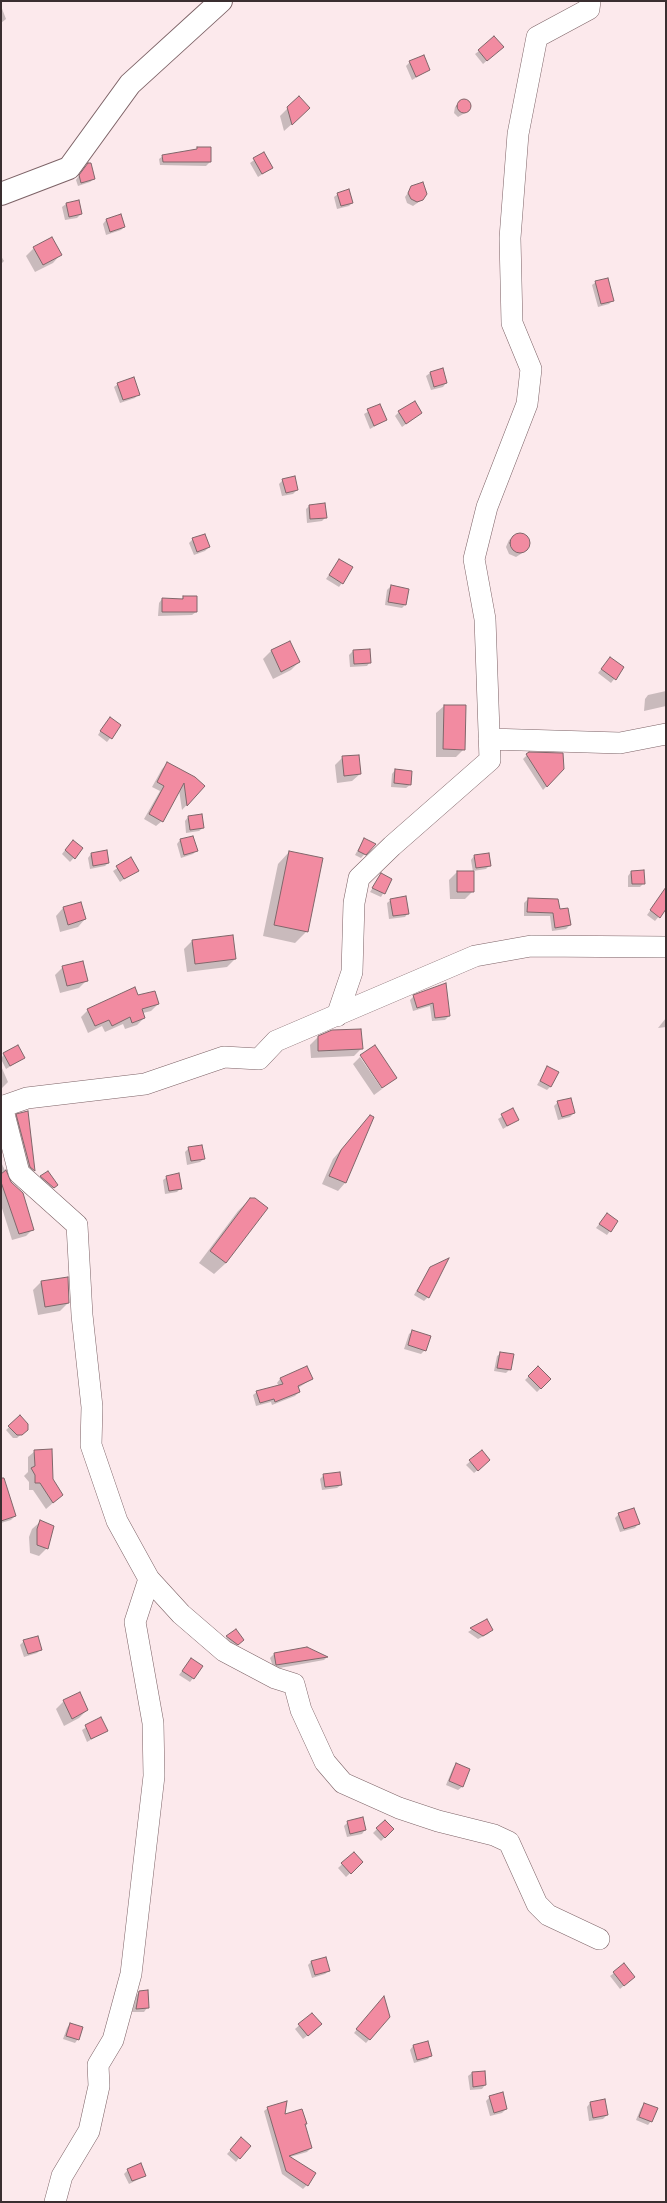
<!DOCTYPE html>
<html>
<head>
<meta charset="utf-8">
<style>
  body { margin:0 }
  #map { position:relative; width:667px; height:2203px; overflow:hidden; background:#fce9ec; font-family:"Exo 2",sans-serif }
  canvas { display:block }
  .frame { position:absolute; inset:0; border:2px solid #3a2e30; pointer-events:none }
</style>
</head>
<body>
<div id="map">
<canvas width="667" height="2203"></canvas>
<div class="frame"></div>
</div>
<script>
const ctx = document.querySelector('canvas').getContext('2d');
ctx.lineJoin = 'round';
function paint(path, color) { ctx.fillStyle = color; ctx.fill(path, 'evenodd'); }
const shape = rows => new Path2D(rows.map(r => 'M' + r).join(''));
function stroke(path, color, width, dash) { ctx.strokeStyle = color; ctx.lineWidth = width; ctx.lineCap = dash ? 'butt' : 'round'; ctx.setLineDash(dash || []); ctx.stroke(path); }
paint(shape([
  [1,6,6,19,1,23],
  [499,50,483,64,475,54,479,51],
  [410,62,429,70,412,80,406,66],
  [463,100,469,102,470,110,458,117,454,113,455,107],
  [288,108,301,116,284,131,280,116],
  [198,148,210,148,210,162,206,166,160,165,159,159,163,156,195,150],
  [264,153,272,168,258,177,250,163],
  [84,168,94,179,90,182,78,186,76,180],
  [412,187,423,199,413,206,407,203,405,197],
  [338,194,352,203,349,206,337,209,334,197],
  [78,201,81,214,77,218,65,220,62,207,66,204],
  [120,215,124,227,121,230,106,235,103,224,106,220],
  [51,238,60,255,53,263,35,272,26,256,34,248],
  [1,256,4,261,1,264],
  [596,282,613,300,609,304,598,307,592,285],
  [430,373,446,383,443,387,431,390,426,376],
  [118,384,138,394,135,398,120,403,114,387],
  [380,405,386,420,370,429,364,414],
  [399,412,421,413,402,427,395,416],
  [283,480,297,490,293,494,282,496,279,484],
  [309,506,326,517,322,521,307,523,306,509],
  [520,533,527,536,530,543,527,550,516,557,509,554,506,547,509,540],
  [193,539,209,547,205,551,194,555,189,543],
  [339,560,342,583,339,587,326,579],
  [391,586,406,604,402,608,385,605,387,590],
  [183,597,196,612,192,615,158,616,159,603,162,599,181,600],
  [290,642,299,662,291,670,273,679,263,659,271,651],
  [369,650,370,662,367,666,350,667,349,655,353,651],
  [610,658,623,668,611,683,598,673],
  [666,691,666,706,644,711,645,699,648,695],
  [444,706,464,749,456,757,436,757,436,713],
  [106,722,120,726,107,742,98,735],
  [529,753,563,769,543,790,523,759],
  [343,757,360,774,352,781,337,783,335,765],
  [167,764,204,786,182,810,179,790,162,821,156,826,144,819,160,791,152,787,162,769],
  [395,770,410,785,406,788,391,787,392,774],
  [188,817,203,828,199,831,186,833,185,821],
  [193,837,196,851,193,854,181,858,177,844,180,840],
  [364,839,374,844,361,858,355,855],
  [69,845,82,849,70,862,62,854],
  [289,852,307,931,295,943,263,936,278,864],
  [91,854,108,863,105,866,90,869,88,858],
  [474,856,490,865,486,869,473,871,473,891,465,899,450,899,449,880,457,872,473,872,471,860],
  [131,859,137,870,120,882,113,871],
  [631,872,644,883,640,887,628,887,628,876],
  [381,875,391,880,381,897,370,892],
  [666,896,666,908,655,921,647,915,659,898],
  [528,899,559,910,570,925,566,929,552,931,550,916,524,916,524,903],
  [391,900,408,913,405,917,389,919,387,903],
  [63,908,85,919,78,927,60,932,56,916],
  [232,936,235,959,227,967,187,972,184,949,192,941],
  [63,967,87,980,79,988,60,993,55,975],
  [445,984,449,1016,445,1020,432,1021,430,1006,413,1011,410,1000,414,996],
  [137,997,158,1004,151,1011,143,1013,144,1018,137,1025,125,1029,123,1024,105,1032,102,1026,88,1033,81,1017,88,1010],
  [666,1018,666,1027,658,1028],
  [318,1037,362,1048,354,1056,311,1058,310,1045],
  [4,1054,24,1058,6,1069,1,1059],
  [360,1057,382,1089,374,1095,353,1064],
  [1,1066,8,1082,1,1089],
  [548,1067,551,1086,547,1090,537,1085],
  [558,1102,574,1113,570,1117,558,1120,554,1106],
  [512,1110,517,1120,503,1129,498,1119],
  [27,1113,34,1171,26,1178,9,1123,17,1115],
  [370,1116,372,1117,345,1183,338,1191,322,1184,333,1159],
  [189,1148,204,1159,200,1162,187,1165,185,1152],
  [1,1162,33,1229,26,1236,12,1240,1,1205],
  [41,1177,57,1185,49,1191,37,1180],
  [167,1177,181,1188,177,1192,165,1194,163,1180],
  [250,1199,226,1263,214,1274,199,1263,238,1211],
  [607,1214,610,1231,607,1235,596,1228],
  [430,1268,428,1297,424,1301,414,1295],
  [67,1278,68,1303,60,1311,38,1315,33,1290,41,1282],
  [413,1331,425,1350,421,1354,404,1349,409,1334],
  [501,1353,510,1369,506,1373,494,1371,497,1356],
  [307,1367,312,1379,298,1388,299,1392,295,1396,272,1405,271,1402,256,1406,253,1395,257,1392,279,1386,277,1383,280,1379],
  [538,1367,550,1379,537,1392,525,1380],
  [20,1417,27,1429,17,1438,13,1438,6,1430],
  [35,1451,62,1495,46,1509,33,1490,29,1490,29,1482,24,1476,28,1472,28,1457],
  [482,1451,485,1464,474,1473,466,1465],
  [324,1475,341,1485,337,1488,322,1490,320,1479],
  [1,1506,15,1516,11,1520,1,1523],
  [619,1514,638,1524,635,1528,620,1532,615,1518],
  [40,1522,47,1548,39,1556,30,1553,29,1537,32,1529],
  [487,1620,492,1630,488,1634,478,1639,468,1632],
  [236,1630,239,1644,233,1648,223,1640],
  [24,1641,41,1649,37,1653,24,1657,20,1645],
  [307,1648,327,1657,324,1660,274,1669,270,1658,274,1654],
  [191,1659,202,1667,190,1682,179,1675],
  [79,1694,87,1710,79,1718,64,1726,56,1709,64,1701],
  [101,1718,106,1731,87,1742,82,1730],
  [456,1764,469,1770,462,1787,458,1790,446,1785,453,1768],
  [385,1821,393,1829,381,1841,373,1833],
  [348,1822,365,1830,362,1834,347,1837,344,1826],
  [354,1853,362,1862,346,1877,338,1868],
  [312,1961,329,1971,325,1974,312,1978,308,1965],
  [614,1973,634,1977,620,1989,610,1976],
  [139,1992,147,2008,144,2012,132,2012,136,1996],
  [380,2001,389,2017,366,2043,354,2033],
  [312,2014,317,2028,303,2039,295,2029],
  [70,2024,78,2039,75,2043,63,2039,67,2028],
  [413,2046,431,2055,428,2059,414,2063,410,2050],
  [472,2073,485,2085,482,2089,470,2090,468,2076],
  [490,2097,506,2109,502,2113,490,2116,486,2101],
  [590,2103,607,2115,603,2119,589,2121,587,2107],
  [645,2104,651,2121,648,2125,636,2120,641,2108],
  [268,2108,284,2116,311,2148,307,2152,290,2157,307,2185,303,2189,282,2174,264,2111],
  [238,2142,239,2158,236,2162,227,2154],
  [128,2170,145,2176,129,2184,124,2174]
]), '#0003');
const building = shape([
  [494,36,504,47,487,61,478,50,494,36],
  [424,55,430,70,416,77,409,61,424,55],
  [299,96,310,108,292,125,287,107,299,96],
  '457 106a7 7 0 1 1 14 0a7 7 0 1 1-14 0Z',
  [197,147,211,147,211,162,163,162,162,155,197,149,197,147],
  [264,152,273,168,262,174,253,158,264,152],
  [88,163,91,163,95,179,81,183,79,175,88,163],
  [423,182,427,194,423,200,417,202,411,199,408,193,411,186,423,182],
  [349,189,353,203,341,206,337,193,349,189],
  [79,200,82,214,69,217,66,203,79,200],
  [121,214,125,227,110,232,106,219,121,214],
  [52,237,62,255,43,265,33,247,52,237],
  [608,278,614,301,601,304,595,281,608,278],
  [443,368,447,383,434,387,430,372,443,368],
  [134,377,140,395,123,400,117,383,134,377],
  [415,401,422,413,406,424,398,411,415,401],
  [380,404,387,420,374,426,367,409,380,404],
  [295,476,298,490,286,493,282,479,295,476],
  [325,503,327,518,310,519,309,505,325,503],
  '510 543a10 10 0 1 1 20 0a10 10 0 1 1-20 0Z',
  [205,534,210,547,197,552,192,538,205,534],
  [339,559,353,567,343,584,329,575,339,559],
  [391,585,409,589,406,605,388,602,391,585],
  [183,596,197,596,197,612,162,612,162,598,183,599,183,596],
  [290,641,300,662,281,672,271,650,290,641],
  [370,649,371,663,354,664,353,650,370,649],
  [610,657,624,667,616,680,601,669,610,657],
  [444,705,466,705,465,750,443,749,444,705],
  [110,717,121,725,112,739,100,731,110,717],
  [529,752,563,753,564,769,547,787,526,754,529,752],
  [359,755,361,774,344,776,342,756,359,755],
  [167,762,195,777,205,786,187,806,184,783,163,822,149,814,164,786,157,782,167,762],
  [395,769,412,771,411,785,394,783,395,769],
  [202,814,204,828,190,830,188,816,202,814],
  [193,836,198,851,184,855,180,839,193,836],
  [364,838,376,844,366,855,358,851,364,838],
  [73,840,83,848,75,859,65,850,73,840],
  [107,850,109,863,93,866,91,853,107,850],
  [289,851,323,858,308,932,274,925,289,851],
  [489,853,491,866,476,868,474,855,489,853],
  [131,857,139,871,124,879,116,866,131,857],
  [644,870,645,884,632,884,631,871,644,870],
  [457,871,474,871,474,892,457,892,457,871],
  [381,873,392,879,385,894,372,888,381,873],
  [666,887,666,909,660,918,650,910,666,887],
  [406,896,409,914,393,916,390,899,406,896],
  [528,898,558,899,560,909,568,908,571,925,555,928,553,913,527,912,528,898],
  [81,902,86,919,68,925,63,907,81,902],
  [233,935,236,959,195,964,192,940,233,935],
  [83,961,88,981,67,986,62,966,83,961],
  [446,983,450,1016,435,1018,433,1003,417,1008,413,995,446,983],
  [135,987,138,995,155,991,159,1004,142,1009,145,1018,132,1023,130,1017,112,1026,109,1020,95,1026,87,1009,135,987],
  [361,1029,363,1049,318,1051,318,1036,332,1030,361,1029],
  [18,1045,25,1058,10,1066,3,1053,18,1045],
  [375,1045,397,1078,382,1088,360,1055,375,1045],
  [547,1066,559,1072,551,1087,540,1081,547,1066],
  [571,1098,575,1113,562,1117,557,1101,571,1098],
  [513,1108,519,1120,507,1126,501,1114,513,1108],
  [28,1111,35,1171,30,1167,16,1114,28,1111],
  [370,1115,374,1117,346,1183,329,1176,341,1150,370,1115],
  [202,1145,205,1159,191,1161,188,1147,202,1145],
  [6,1170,11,1182,23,1193,34,1230,19,1234,1,1182,1,1174,6,1170],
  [48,1171,58,1185,54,1188,40,1176,48,1171],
  [179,1173,182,1189,169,1191,166,1176,179,1173],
  [250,1198,255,1198,268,1208,226,1263,210,1251,250,1198],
  [607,1213,618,1221,611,1232,599,1224,607,1213],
  [449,1258,429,1298,417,1291,430,1267,449,1258],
  [68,1277,69,1303,45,1307,41,1281,68,1277],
  [412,1330,431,1336,426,1351,408,1345,412,1330],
  [500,1352,514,1354,511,1370,497,1368,500,1352],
  [307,1366,313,1379,298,1386,300,1392,275,1402,274,1399,260,1403,256,1391,283,1384,280,1378,307,1366],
  [538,1366,551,1379,541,1389,528,1376,538,1366],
  [20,1415,28,1424,28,1430,22,1435,17,1435,8,1426,20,1415],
  [52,1449,53,1479,63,1495,53,1503,40,1483,35,1483,35,1475,31,1468,35,1466,34,1450,52,1449],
  [482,1450,490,1460,478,1471,469,1460,482,1450],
  [340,1472,342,1485,325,1487,323,1474,340,1472],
  [1,1478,4,1478,16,1516,1,1521,1,1478],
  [634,1508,640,1524,624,1529,618,1513,634,1508],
  [40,1520,54,1526,48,1549,37,1545,37,1529,40,1520],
  [487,1619,493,1630,483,1636,470,1628,487,1619],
  [236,1629,244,1640,238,1645,226,1636,236,1629],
  [38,1636,42,1650,28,1654,23,1640,38,1636],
  [307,1647,328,1657,276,1665,274,1653,307,1647],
  [191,1658,203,1666,194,1679,182,1671,191,1658],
  [80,1692,88,1710,72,1719,63,1700,80,1692],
  [101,1717,108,1731,91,1739,85,1725,101,1717],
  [456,1763,470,1769,463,1787,449,1781,456,1763],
  [363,1817,366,1830,350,1834,347,1821,363,1817],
  [385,1820,394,1829,385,1838,376,1828,385,1820],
  [354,1852,363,1862,351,1874,341,1863,354,1852],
  [326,1957,330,1971,315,1975,311,1961,326,1957],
  [624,1963,635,1977,624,1986,613,1972,624,1963],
  [148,1990,149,2008,136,2009,139,1991,148,1990],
  [384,1996,390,2017,370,2040,356,2029,384,1996],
  [312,2013,322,2024,308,2036,298,2024,312,2013],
  [70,2023,83,2027,79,2040,66,2036,70,2023],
  [428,2041,432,2056,417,2060,413,2045,428,2041],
  [485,2071,486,2085,473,2087,472,2072,485,2071],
  [503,2092,507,2109,494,2113,489,2096,503,2092],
  [605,2099,608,2115,593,2118,590,2102,605,2099],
  [287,2101,285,2114,302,2109,307,2124,305,2124,312,2148,289,2156,316,2173,308,2186,286,2171,267,2107,287,2101],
  [644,2103,658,2108,652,2122,639,2117,644,2103],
  [241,2137,251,2146,240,2159,230,2150,241,2137],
  [141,2163,146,2176,132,2181,127,2169,141,2163]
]);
paint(building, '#f28ba1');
stroke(building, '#80666a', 1);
const minor = shape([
  [489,739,620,743,666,734],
  [337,1016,352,972,354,903,359,878,392,846,490,760,485,619,474,559,487,507,527,404,531,369,512,323,510,238,518,134,537,37,589,9,590,1],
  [2,1106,19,1173,77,1225,82,1315,92,1407,91,1445,117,1521,149,1579,181,1614,224,1651,275,1678,294,1684,301,1710,325,1762,343,1783,399,1808,438,1821,494,1835,509,1842,537,1904,548,1915,599,1939],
  [1,1107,27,1098,145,1084,224,1057,259,1059,276,1041,475,956,531,946,666,947],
  [55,2202,62,2176,89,2131,99,2086,98,2065,113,2040,131,1974,154,1776,153,1723,135,1622,149,1579]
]);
const tertiary = shape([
  [1,194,69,168,130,84,221,1]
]);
stroke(minor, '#7c6266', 22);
stroke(tertiary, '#7c6266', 24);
stroke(minor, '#fff', 21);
stroke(tertiary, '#fff', 22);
</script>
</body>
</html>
